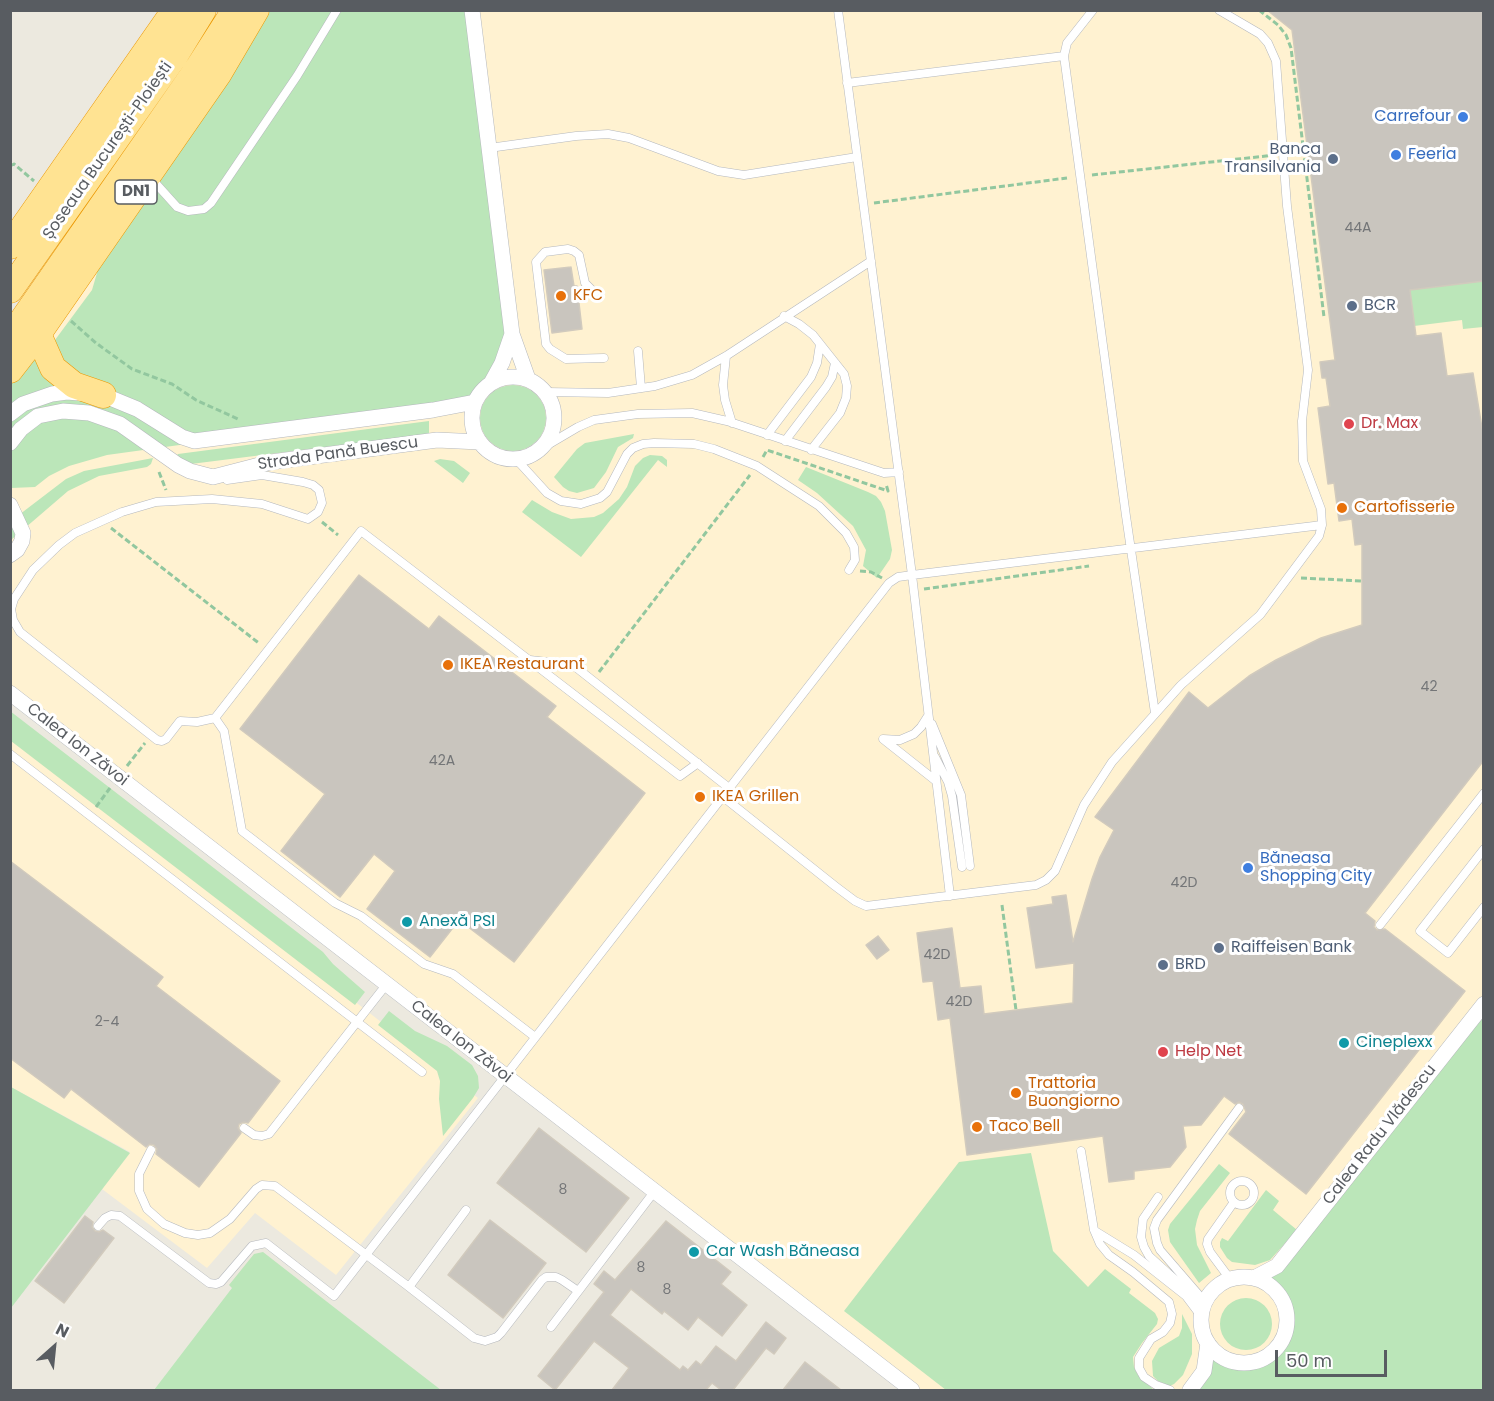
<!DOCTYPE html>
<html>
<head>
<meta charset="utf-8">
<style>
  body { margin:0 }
  #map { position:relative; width:1494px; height:1401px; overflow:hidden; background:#ece9df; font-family:Poppins,sans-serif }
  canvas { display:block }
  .frame { position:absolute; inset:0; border:12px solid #585c61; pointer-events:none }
  .north { position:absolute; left:24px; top:1317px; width:60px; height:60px; -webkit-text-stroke:4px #fff; paint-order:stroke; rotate:27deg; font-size:16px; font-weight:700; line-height:24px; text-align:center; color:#585c61 }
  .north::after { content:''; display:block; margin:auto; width:21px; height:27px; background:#585c61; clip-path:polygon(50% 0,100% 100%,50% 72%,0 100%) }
  .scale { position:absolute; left:1275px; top:1350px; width:112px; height:27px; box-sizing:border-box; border:3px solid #585c61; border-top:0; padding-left:8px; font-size:18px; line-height:21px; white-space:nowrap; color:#585c61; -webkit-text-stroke:4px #fff; paint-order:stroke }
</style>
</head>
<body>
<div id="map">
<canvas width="1494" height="1401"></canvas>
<div class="frame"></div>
<div class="north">N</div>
<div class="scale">50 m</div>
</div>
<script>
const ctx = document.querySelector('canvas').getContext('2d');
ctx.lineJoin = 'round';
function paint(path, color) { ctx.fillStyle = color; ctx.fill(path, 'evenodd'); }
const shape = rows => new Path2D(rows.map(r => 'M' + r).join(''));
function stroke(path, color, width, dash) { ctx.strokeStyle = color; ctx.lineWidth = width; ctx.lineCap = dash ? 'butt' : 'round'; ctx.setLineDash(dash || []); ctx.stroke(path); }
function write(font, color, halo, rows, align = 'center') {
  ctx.font = font + ' Poppins,sans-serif'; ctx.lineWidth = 6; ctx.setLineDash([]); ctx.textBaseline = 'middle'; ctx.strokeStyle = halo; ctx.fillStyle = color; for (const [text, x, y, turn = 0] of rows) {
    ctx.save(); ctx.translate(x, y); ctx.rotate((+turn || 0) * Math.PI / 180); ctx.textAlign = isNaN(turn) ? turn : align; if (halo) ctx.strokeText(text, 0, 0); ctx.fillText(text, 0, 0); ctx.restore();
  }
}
paint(shape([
  [256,11,1483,11,1483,1003,1262,1281,1280,1296,1286,1311,1287,1319,1286,1327,1280,1343,1262,1359,1242,1363,1226,1359,1190,1390,912,1390,11,693,10,370],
  [10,731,478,1098,336,1275,255,1213,207,1268,102,1189,130,1152,11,1087]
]), '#fff2d1');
paint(shape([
  [256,11,472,11,512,334,491,383,480,393,475,402,433,410,107,455,69,466,49,476,35,487,11,488,11,374,55,340,92,290,97,273,94,252],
  [1483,281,1483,327,1463,329,1462,320,1414,326,1410,290],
  '480 418a33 33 0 1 1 66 0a33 33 0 1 1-66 0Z',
  [429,421,429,434,167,467,178,454],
  [634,434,633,438,618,447,606,472,594,488,577,493,569,491,563,487,554,477,577,449,585,443],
  [650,455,662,456,667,460,667,467,658,460,581,557,522,512,532,500,552,512,571,519,594,517,603,513,619,499,627,487,635,466,643,458],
  [153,458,151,464,147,467,99,476,68,491,11,540,11,521,66,479,84,471],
  [440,459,454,461,470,473,463,483,434,461],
  [806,467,868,492,876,496,881,502,885,511,892,550,890,559,877,578,863,566,866,550,853,526,817,493,798,480],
  [10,711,323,952,333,964,365,992,355,1005,11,741],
  [1483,1003,1483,1390,1190,1390,1218,1354,1234,1362,1250,1362,1262,1358,1284,1336,1287,1319,1283,1303,1275,1291,1262,1281],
  [389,1011,415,1031,447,1046,472,1065,478,1076,479,1088,473,1098,443,1136,439,1099,440,1081,437,1071,378,1025],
  [11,1087,130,1153,11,1308],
  [1031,1153,1053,1251,1088,1287,1105,1269,1131,1289,1129,1293,1155,1313,1158,1319,1157,1324,1142,1343,1133,1357,1134,1367,1138,1375,1154,1390,946,1390,844,1311,959,1162],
  [1219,1164,1230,1173,1200,1211,1197,1220,1195,1229,1197,1245,1211,1273,1199,1283,1170,1242,1168,1230,1170,1224],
  [1266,1190,1279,1201,1273,1210,1297,1230,1270,1260,1255,1265,1232,1262,1227,1258,1220,1247,1220,1242,1222,1238,1228,1241],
  [263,1252,353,1322,441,1390,154,1390,232,1288,229,1285,254,1254],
  '1220 1324a26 26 0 1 1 52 0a26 26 0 1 1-52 0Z',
  [1182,1314,1192,1334,1192,1354,1183,1375,1174,1384,1170,1386,1158,1381,1153,1376,1152,1361,1159,1348,1179,1336,1182,1328]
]), '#bbe6b9');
const building = shape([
  [1267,10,1484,10,1484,281,1410,290,1416,336,1441,333,1447,376,1473,373,1484,440,1484,760,1365,913,1375,921,1374,927,1377,930,1385,929,1465,991,1306,1194,1229,1134,1246,1112,1243,1104,1239,1102,1235,1104,1224,1096,1201,1125,1183,1126,1186,1147,1170,1167,1134,1171,1134,1179,1109,1182,1103,1136,967,1155,950,1018,938,1020,933,981,923,982,917,933,952,928,960,988,981,986,984,1014,1073,1003,1074,963,1036,968,1027,908,1053,904,1052,897,1066,895,1073,942,1092,879,1100,857,1114,830,1095,817,1189,692,1208,708,1249,676,1276,660,1321,638,1362,625,1362,544,1355,545,1352,519,1339,521,1334,483,1328,484,1318,408,1330,406,1326,378,1322,378,1320,362,1335,360,1292,30,1267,10],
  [571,267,574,286,577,286,582,329,552,333,544,270,571,267],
  [359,575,429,629,439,616,556,706,547,717,645,793,514,962,459,920,430,957,367,909,395,871,374,854,340,897,281,851,325,794,240,729,359,575],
  [10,861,163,977,156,986,280,1081,248,1123,244,1122,239,1124,238,1128,241,1133,199,1187,156,1154,157,1149,154,1145,150,1144,146,1147,71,1089,64,1098,10,1058,10,861],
  [878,936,889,950,877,959,866,945,878,936],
  [539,1128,629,1198,586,1252,497,1183,539,1128],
  [85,1216,93,1222,92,1227,95,1231,99,1232,103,1230,114,1238,64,1303,35,1281,85,1216],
  [490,1220,546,1263,503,1318,448,1275,490,1220],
  [666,1221,731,1272,721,1284,747,1305,722,1336,698,1317,688,1330,664,1311,662,1314,631,1289,610,1315,680,1370,683,1366,688,1370,696,1361,701,1365,716,1346,736,1361,766,1322,786,1338,774,1354,766,1348,733,1390,721,1390,712,1383,706,1390,612,1390,629,1368,594,1341,555,1390,538,1376,604,1292,594,1284,604,1271,615,1280,666,1221],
  [805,1362,841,1390,783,1390,805,1362]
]);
paint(building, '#c9c5be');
stroke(building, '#d1cabd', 1.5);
const service = shape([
  [838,10,912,575,950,896],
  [1093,10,1067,43,1064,56,1126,516,1155,713],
  [847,83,1064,56],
  [489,148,576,136,608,134,629,138,718,171,744,175,857,157],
  [150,177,177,207,188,211,204,209,211,203,297,76,337,10],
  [595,293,585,283,579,255,574,251,568,249,545,252,536,262,546,344,550,349,566,359,604,358],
  [784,316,799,324,813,335,844,374,847,386,846,398,840,413,811,450],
  [638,351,641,388],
  [726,356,723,385,725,400,732,423],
  [546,392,608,393,655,386,692,375,726,356,871,261],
  [767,435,811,377,817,363,820,344],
  [785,441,826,387,832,377,835,363],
  [539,450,578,427,594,420,638,414,692,413,727,421,884,473,899,472],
  [516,459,547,493,561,501,581,504,600,498,607,492,627,454,633,448,643,444,654,443,694,444,714,449,757,466,819,506,846,533,854,547,855,560,849,570],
  [227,480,262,475,303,482,313,485,319,490,322,503,318,512,308,519,262,504,212,499,156,502,122,512,75,533,59,545,33,570,14,599,11,609,13,620,20,632,157,740,162,741,166,739,180,721,197,722,215,718,361,531,680,776,698,763],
  [530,660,573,665,729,788],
  [928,716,921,727,914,734,900,740,883,739,936,781],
  [215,718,224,731,242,831,335,903,361,916,424,964,453,974,535,1037],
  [932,724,961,795,970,866],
  [10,754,422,1072],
  [935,757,948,782,952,796,962,867],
  [722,796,835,886,855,901,866,906,1036,885,1046,880,1055,871,1084,805,1112,762,1181,685,1260,615,1319,536,1322,525,1321,509,1303,461,1302,421,1308,370,1287,206,1276,61,1268,43,1260,34,1219,10],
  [1484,849,1420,931,1448,953,1484,907],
  [1380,925,1484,793],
  [244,1128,254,1135,262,1136,269,1134,386,985],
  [151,1150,139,1174,139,1191,147,1209,164,1224,185,1233,198,1235,210,1233,230,1219,256,1189,262,1185,275,1186,409,1287,466,1210],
  [1081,1151,1094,1230,1100,1244,1109,1255,1133,1272,1169,1302,1172,1314,1170,1323,1163,1332,1151,1339,1139,1358,1139,1368,1144,1377,1156,1385,1170,1390],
  '1230 1193a12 12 0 1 1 24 0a12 12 0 1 1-24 0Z',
  [1158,1197,1143,1219,1141,1237,1144,1247,1149,1256,1190,1293,1202,1309],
  [98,1226,105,1218,111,1215,120,1216,209,1283,216,1284,221,1282,252,1246,266,1243,334,1296,889,583,898,577,912,575,1322,525],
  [1095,1231,1134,1255,1186,1296,1201,1316],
  [1230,1279,1210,1252,1207,1244,1208,1239,1234,1202],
  [409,1287,474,1338,485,1341,497,1337,501,1333,542,1280,546,1277,556,1277,562,1280,578,1291],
  [1205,1302,1160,1250,1157,1243,1154,1228,1157,1220,1239,1108],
  [551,1327,654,1192]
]);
const minor = shape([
  [472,10,512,334,528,379],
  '472 418a41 41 0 1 1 82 0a41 41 0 1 1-82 0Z',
  [491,383,502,363,512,334],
  [10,414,23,404,52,394,67,392,103,395,137,409,182,437,194,441,433,410,475,402],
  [10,443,21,429,38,416,63,411,89,413,120,424,178,465,190,471,213,477,271,462,437,440,480,442],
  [10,505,23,533,22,541,17,550,10,555],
  [10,693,912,1390],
  '1201 1320a43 43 0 1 1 86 0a43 43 0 1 1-86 0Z',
  [1254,1278,1277,1266,1484,1004],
  [1190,1390,1204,1371,1208,1343]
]);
const trunk = shape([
  [10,246,175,10],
  [10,290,176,54,203,10],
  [38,334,53,368,74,385,103,395],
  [10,338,198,68,235,10],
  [10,370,38,334,219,73,256,10]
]);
stroke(service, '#b5b8bd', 9);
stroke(minor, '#b5b8bd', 16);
stroke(trunk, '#eb9700', 27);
stroke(shape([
  [1259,10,1278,25,1286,35,1291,48,1324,317],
  [1141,11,1142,10],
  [10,166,14,164,34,181],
  [1092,175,1275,155],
  [874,203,1067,178],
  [71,321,96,343,132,369,172,384,196,400,240,420],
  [763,457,767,450,888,491,886,484],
  [159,472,166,490],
  [322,522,338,535],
  [111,528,260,644],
  [860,571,871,572,882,578],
  [1301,578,1362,581],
  [924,589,1089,566],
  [599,672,750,475],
  [127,766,145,743],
  [96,807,110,788],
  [1002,905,1016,1010]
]), '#92c79f', 3, [6, 3]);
stroke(service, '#fff', 8);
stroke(minor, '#fff', 15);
stroke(trunk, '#ffe392', 26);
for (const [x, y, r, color] of [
  [1463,117,6,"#3f7fe0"],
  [1396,155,6,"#3f7fe0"],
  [1333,159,6,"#5c6f8a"],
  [561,296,6,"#e8710a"],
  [1352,306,6,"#5c6f8a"],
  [1349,424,6,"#e0444e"],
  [1342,508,6,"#e8710a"],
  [448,665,6,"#e8710a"],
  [700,797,6,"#e8710a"],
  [1248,868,6,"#3f7fe0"],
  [407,922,6,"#0f9aa8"],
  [1219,948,6,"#5c6f8a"],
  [1163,965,6,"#5c6f8a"],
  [1344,1043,6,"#0f9aa8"],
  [1163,1052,6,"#e0444e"],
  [1016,1093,6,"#e8710a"],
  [977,1127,6,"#e8710a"],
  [694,1252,6,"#0f9aa8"]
]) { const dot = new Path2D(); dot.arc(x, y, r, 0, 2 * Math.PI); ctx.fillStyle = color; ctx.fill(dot); stroke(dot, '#fff', 2); }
write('14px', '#747678', null, [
  ["44A",1358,228],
  ["42",1429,687],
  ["42A",442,761],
  ["42D",1184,883],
  ["42D",937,955],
  ["42D",959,1002],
  ["2-4",107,1022],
  ["8",563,1190],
  ["8",641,1268],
  ["8",667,1290]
]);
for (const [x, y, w] of [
  [136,192,42]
]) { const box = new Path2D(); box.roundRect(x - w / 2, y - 12, w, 24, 4.5); ctx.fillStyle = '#fff'; ctx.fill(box); stroke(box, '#585c61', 1.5); }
write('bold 15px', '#585c61', null, [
  ["DN1",136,192]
]);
write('16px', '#366cbe', '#fff', [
  ["Carrefour",1451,117,"right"],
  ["Feeria",1408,155],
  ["Băneasa",1260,859],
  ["Shopping City",1260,877]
], 'left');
write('16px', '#4e5e75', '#fff', [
  ["Banca",1321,150,"right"],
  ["Transilvania",1321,168,"right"],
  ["BCR",1364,306],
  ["Raiffeisen Bank",1231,948],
  ["BRD",1175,965]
], 'left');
write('16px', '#585c61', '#fff', [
  ["Șoseaua București-Ploiești",108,151,-55],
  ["Strada Pană Buescu",338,454,-8],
  ["Calea Ion Zăvoi",77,745,38],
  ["Calea Ion Zăvoi",461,1042,38],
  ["Calea Radu Vlădescu",1380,1135,-52]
]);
write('16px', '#c56008', '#fff', [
  ["KFC",573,296],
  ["Cartofisserie",1354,508],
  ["IKEA Restaurant",460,665],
  ["IKEA Grillen",712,797],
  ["Trattoria",1028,1084],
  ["Buongiorno",1028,1102],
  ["Taco Bell",989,1127]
], 'left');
write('16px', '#be3a42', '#fff', [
  ["Dr. Max",1361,424],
  ["Help Net",1175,1052]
], 'left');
write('16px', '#0d838f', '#fff', [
  ["Anexă PSI",419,922],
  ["Cineplexx",1356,1043],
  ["Car Wash Băneasa",706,1252]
], 'left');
</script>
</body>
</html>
